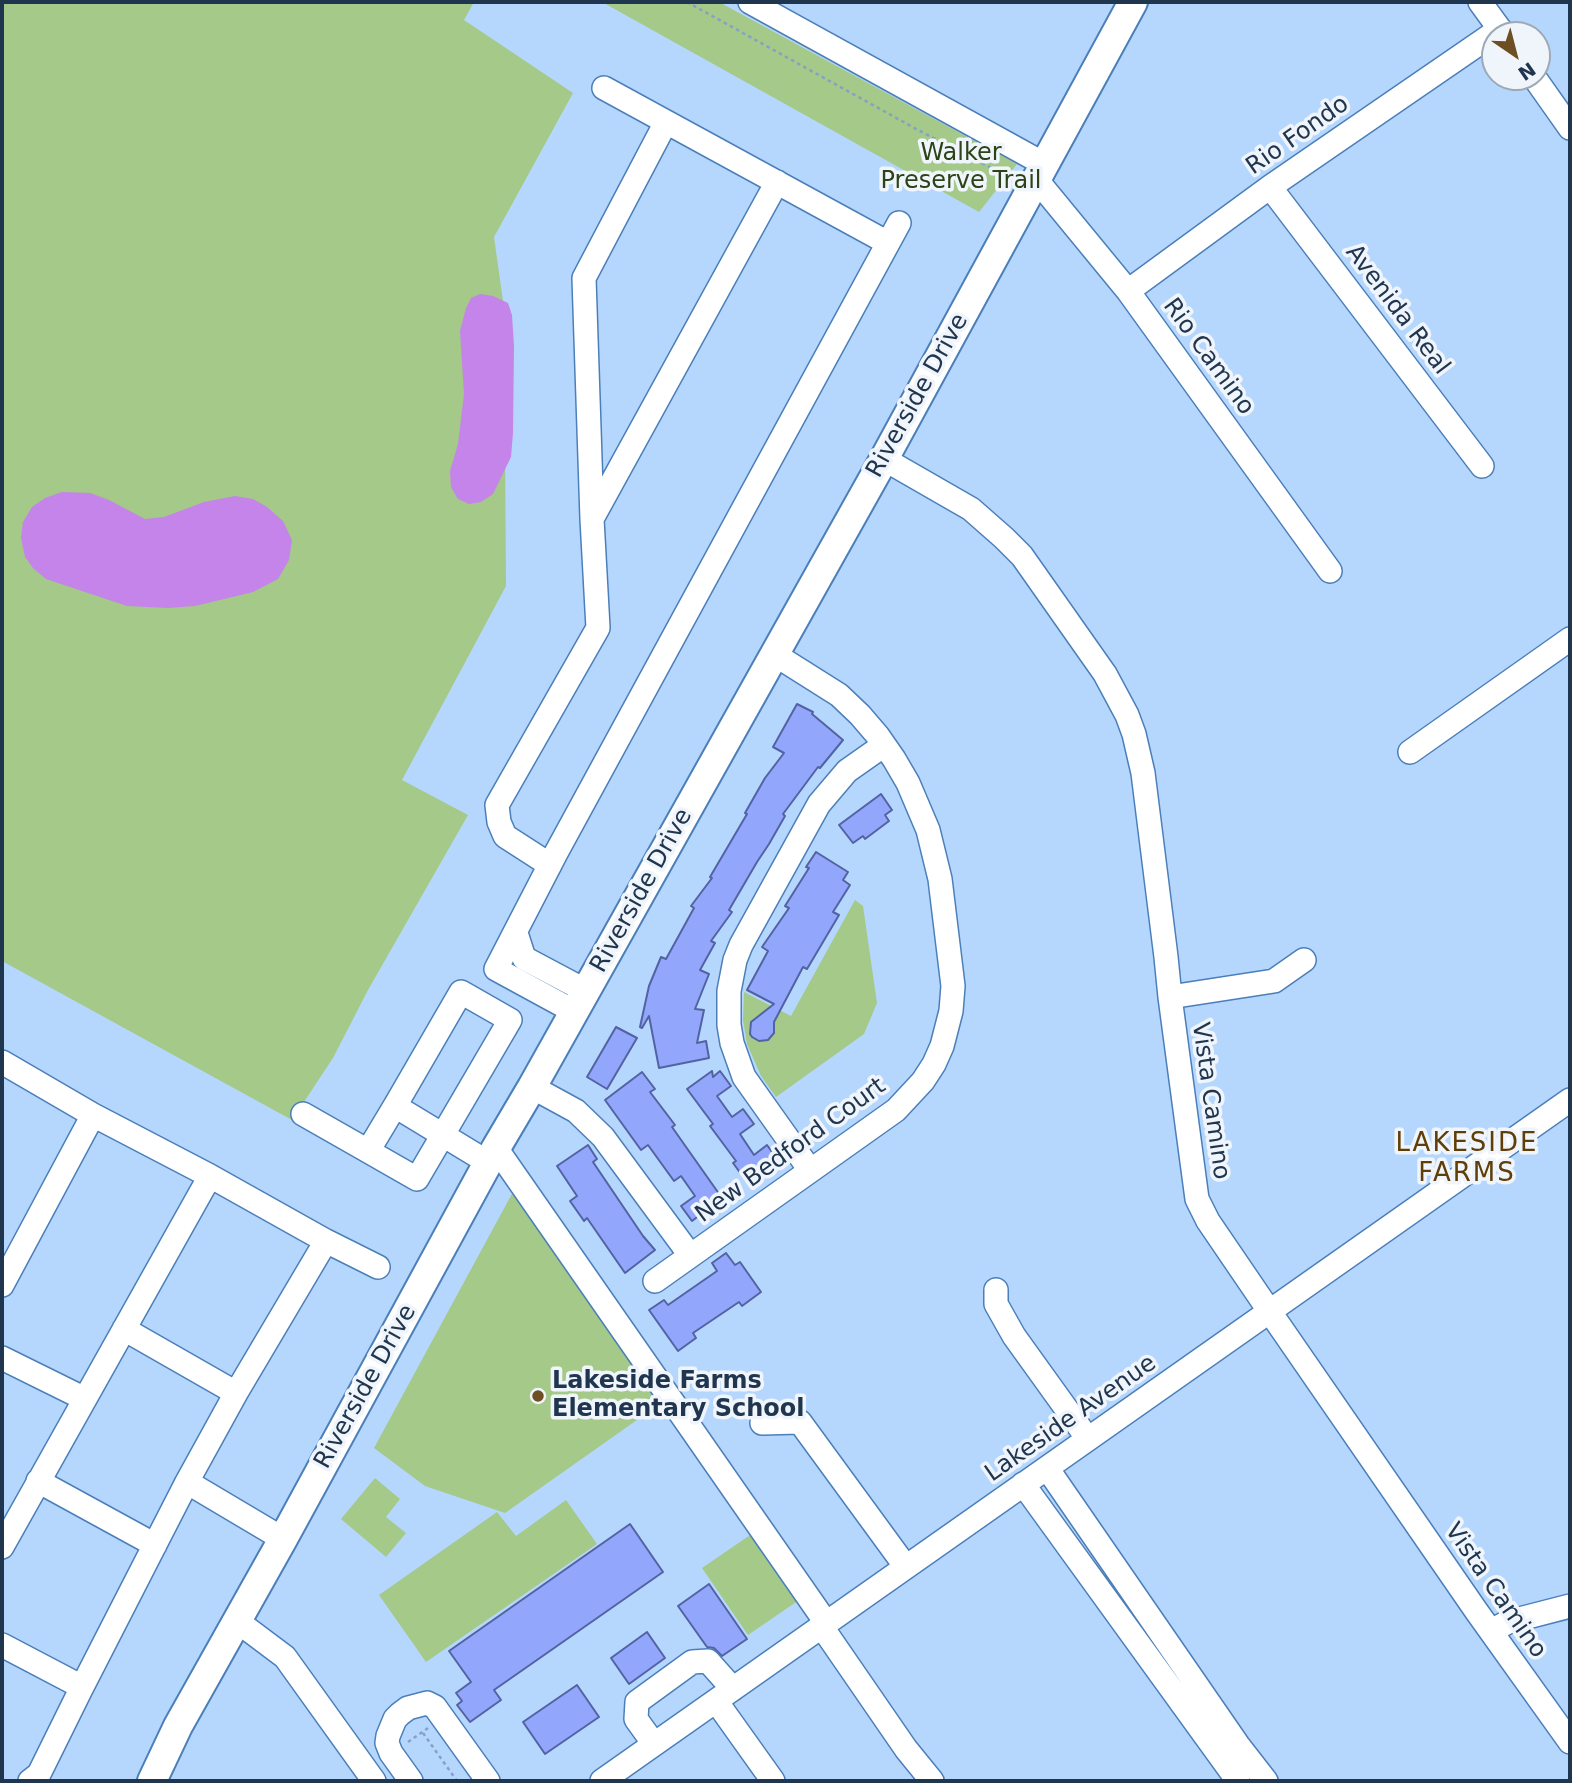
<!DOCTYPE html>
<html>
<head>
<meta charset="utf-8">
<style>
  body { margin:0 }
  #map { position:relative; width:1572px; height:1783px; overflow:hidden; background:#b6d7fd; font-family:"DejaVu Sans",sans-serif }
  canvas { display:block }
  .frame { position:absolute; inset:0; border:4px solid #20364f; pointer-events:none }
  .north { position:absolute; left:1481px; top:21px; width:70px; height:70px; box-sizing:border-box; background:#f0f5fc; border:2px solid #9da9b7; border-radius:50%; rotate:145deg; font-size:19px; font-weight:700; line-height:28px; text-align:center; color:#20364f }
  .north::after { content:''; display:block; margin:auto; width:24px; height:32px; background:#6e4f24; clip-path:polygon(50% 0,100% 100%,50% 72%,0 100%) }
</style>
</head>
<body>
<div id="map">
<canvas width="1572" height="1783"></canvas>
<div class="frame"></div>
<div class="north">N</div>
</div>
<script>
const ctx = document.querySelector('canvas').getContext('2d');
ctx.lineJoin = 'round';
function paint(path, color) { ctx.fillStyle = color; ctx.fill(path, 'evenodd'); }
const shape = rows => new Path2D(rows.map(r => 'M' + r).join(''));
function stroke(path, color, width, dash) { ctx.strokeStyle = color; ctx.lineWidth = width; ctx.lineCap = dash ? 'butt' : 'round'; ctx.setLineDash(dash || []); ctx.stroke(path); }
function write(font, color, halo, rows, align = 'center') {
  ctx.font = font + ' "DejaVu Sans",sans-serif'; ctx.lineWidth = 7; ctx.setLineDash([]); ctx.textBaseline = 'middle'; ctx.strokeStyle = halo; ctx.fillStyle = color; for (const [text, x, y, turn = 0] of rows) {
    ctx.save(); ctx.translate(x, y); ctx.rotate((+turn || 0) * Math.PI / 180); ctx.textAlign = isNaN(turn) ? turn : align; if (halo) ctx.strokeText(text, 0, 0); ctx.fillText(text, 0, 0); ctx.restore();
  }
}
paint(shape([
  [2,2,474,2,464,20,573,93,494,237,504,308,506,586,402,780,468,815,368,990,333,1058,292,1120,2,961],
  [602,2,719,2,1017,164,979,212],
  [855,900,863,906,877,1003,864,1034,776,1097,761,1076,747,1044,743,1020,744,992,791,1016],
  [514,1190,661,1403,505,1513,425,1486,374,1448],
  [375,1478,400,1499,386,1517,406,1533,386,1557,341,1519],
  [566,1500,597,1544,426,1662,379,1595,497,1512,516,1536],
  [759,1529,805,1596,748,1635,702,1568]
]), '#a4c988');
paint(shape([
  [480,294,493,296,508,303,512,315,514,346,513,433,511,457,493,494,481,502,469,504,458,499,451,487,450,471,458,444,464,394,460,331,466,308,471,298],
  [62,492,90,493,109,500,145,519,164,517,204,502,235,496,253,499,267,507,283,521,292,540,289,560,278,579,253,592,195,606,168,608,127,606,46,579,33,568,25,557,21,538,23,522,32,507,45,498]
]), '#c484e9');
const building = shape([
  [797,704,813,712,812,714,843,740,820,768,818,767,783,814,785,816,769,844,757,862,729,910,732,912,711,941,715,943,700,970,709,974,695,1009,704,1010,697,1043,706,1041,709,1058,659,1068,649,1016,642,1028,640,1027,649,986,661,957,666,959,694,908,691,906,712,878,710,877,747,814,745,813,765,778,784,753,773,747,797,704],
  [881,794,892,810,885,815,889,821,865,839,863,836,853,843,839,825,881,794],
  [816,852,848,872,843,880,850,885,833,912,839,915,807,969,803,967,774,1022,774,1033,768,1040,759,1041,752,1037,750,1034,751,1022,774,1004,747,990,768,951,762,947,789,908,785,906,809,868,806,867,816,852],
  [616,1027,637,1038,607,1089,587,1077,616,1027],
  [712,1071,713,1077,720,1071,731,1086,717,1096,732,1117,743,1109,754,1124,740,1134,754,1155,767,1145,777,1159,747,1182,733,1163,736,1161,710,1126,713,1124,687,1089,712,1071],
  [642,1072,655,1089,650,1092,675,1125,672,1127,722,1198,692,1221,681,1206,695,1196,681,1176,674,1181,648,1145,641,1150,605,1100,642,1072],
  [588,1145,597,1159,593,1162,643,1236,655,1250,625,1273,587,1218,584,1221,570,1201,577,1196,557,1166,588,1145],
  [726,1253,735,1265,740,1262,761,1292,742,1306,739,1302,693,1333,696,1338,678,1351,649,1310,664,1300,668,1305,717,1271,712,1263,726,1253],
  [630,1524,663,1572,494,1690,501,1700,470,1722,457,1705,462,1701,456,1693,471,1682,449,1651,630,1524],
  [709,1584,747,1639,722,1656,714,1648,707,1647,678,1606,709,1584],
  [647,1632,665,1658,629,1684,611,1658,647,1632],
  [577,1685,599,1717,545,1754,523,1722,577,1685]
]);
paint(building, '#92a7fc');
stroke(building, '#5362a3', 2);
const minor = shape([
  [750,2,1044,164],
  [1480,2,1504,35],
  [1534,77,1570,128],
  [604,88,888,243],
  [1036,179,1128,291,1330,571],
  [1270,187,1482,466],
  [1128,291,1270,187,1500,29],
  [884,459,971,509,1004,538,1022,556,1105,674,1127,715,1134,734,1143,773,1166,957,1170,997,1197,1199,1208,1221,1270,1312,1477,1612,1570,1742],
  [593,517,777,182],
  [1410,752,1570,639],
  [550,865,505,836,499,822,497,805,598,628,592,519,584,278,666,122],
  [516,933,524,958,586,991],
  [1170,997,1274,981,1304,960],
  [575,1012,496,969,556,853,899,223],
  [2,1062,93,1115,210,1176,326,1241,236,1393,187,1482,82,1687,2,1645],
  [532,1087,576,1111,603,1137,690,1255],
  [303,1114,368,1151,395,1106,489,1163],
  [496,1148,827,1624],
  [368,1151,417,1179,510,1020,461,992,395,1106],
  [810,1170,744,1077,732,1043,729,1025,729,991,735,960,741,945,819,804,847,771,884,745],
  [326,1241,378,1267],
  [655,1281,896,1110,923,1081,934,1064,942,1046,951,1011,953,986,940,879,928,830,908,783,894,759,878,736,860,715,839,695,774,654],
  [2,1285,93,1115],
  [996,1290,996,1304,1014,1336,1088,1439],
  [124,1329,236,1393],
  [2,1358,85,1399],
  [762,1423,800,1422,906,1567],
  [1047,1468,1238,1745,1266,1781],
  [38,1481,155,1545],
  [187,1482,283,1539],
  [1023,1484,1238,1781],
  [2,1547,210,1176],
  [237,1621,285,1657,374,1781],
  [822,1627,906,1749,932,1781],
  [1491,1631,1508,1622,1570,1606],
  [716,1701,773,1781],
  [654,1744,636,1719,637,1702,692,1662,708,1661,733,1689],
  [30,1781,39,1774,82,1687],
  [411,1781,391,1753,387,1743,388,1736,395,1719,400,1714,408,1708,427,1703,435,1707,488,1781],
  [602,1781,1570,1100]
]);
const major = shape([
  [152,1781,178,1726,283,1539,496,1148,532,1087,884,459,1133,2]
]);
stroke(minor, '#4b7fb9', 26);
stroke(major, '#4b7fb9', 32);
stroke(shape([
  [687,2,918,130,1007,176],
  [423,1733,457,1781],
  [408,1742,428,1728]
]), '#84a2c3', 2.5, [3.5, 3.5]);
stroke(minor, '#fff', 23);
stroke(major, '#fff', 28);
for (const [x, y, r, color] of [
  [538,1396,7,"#6e4f24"]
]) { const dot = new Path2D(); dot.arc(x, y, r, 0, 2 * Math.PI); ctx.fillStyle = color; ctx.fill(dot); stroke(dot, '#f0f5fc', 2.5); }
write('24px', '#20364f', '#f0f5fc', [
  ["Rio Fondo",1298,136,-35],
  ["Avenida Real",1397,310,53],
  ["Rio Camino",1208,357,54],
  ["Riverside Drive",918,396,-61],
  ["Riverside Drive",642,891,-61],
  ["Vista Camino",1210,1101,82],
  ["New Bedford Court",791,1151,-36],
  ["Riverside Drive",366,1387,-61],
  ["Lakeside Avenue",1071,1419,-35],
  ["Vista Camino",1495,1591,55]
]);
write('24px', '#2c4317', '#f0f5fc', [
  ["Walker",961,154],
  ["Preserve Trail",961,182]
]);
write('bold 24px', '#20364f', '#f0f5fc', [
  ["Lakeside Farms",552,1382],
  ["Elementary School",552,1410]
], 'left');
ctx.letterSpacing = '2px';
write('26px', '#603e07', '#f0f5fc', [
  ["LAKESIDE",1467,1144],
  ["FARMS",1467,1174]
]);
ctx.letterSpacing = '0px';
</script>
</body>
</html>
